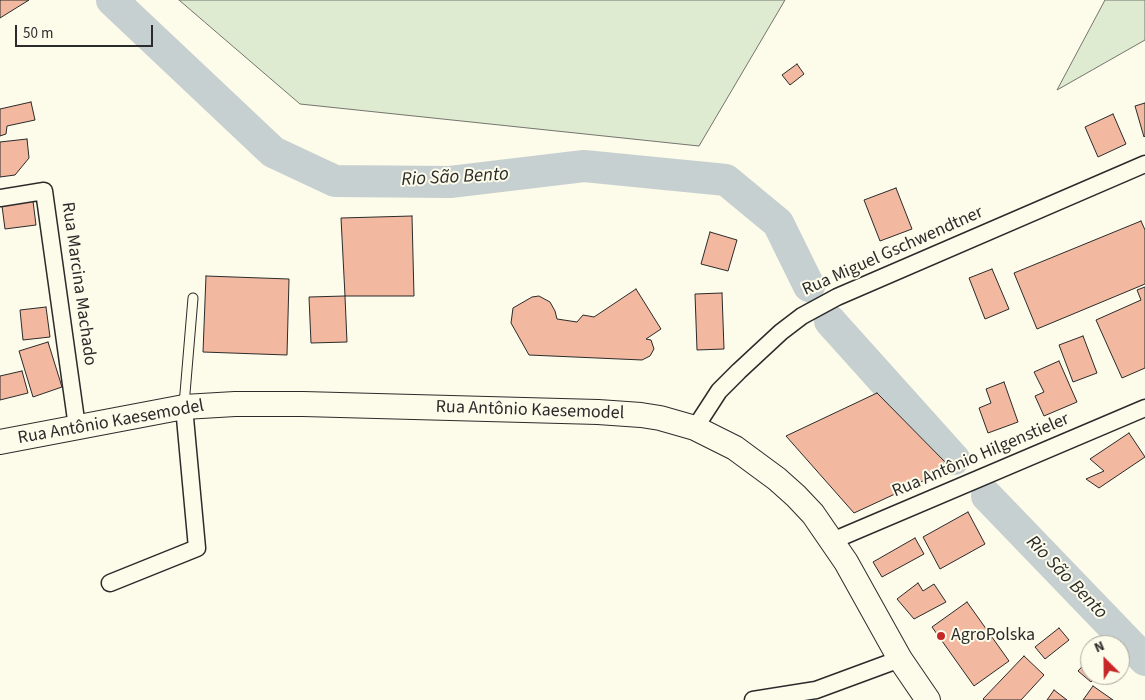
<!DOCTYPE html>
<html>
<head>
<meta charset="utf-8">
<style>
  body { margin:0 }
  #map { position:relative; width:1145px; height:700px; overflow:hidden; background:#fdfbea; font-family:"Source Sans 3",sans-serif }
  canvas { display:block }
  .north { position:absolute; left:1080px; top:635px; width:50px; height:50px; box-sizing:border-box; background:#fdfbea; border:1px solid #a9a89e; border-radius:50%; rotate:337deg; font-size:14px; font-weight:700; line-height:20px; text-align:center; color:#2b2b2b }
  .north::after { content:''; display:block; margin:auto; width:18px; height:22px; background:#c62828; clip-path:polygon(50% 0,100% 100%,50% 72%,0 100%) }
  .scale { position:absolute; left:15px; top:25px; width:138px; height:22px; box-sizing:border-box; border:2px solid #2b2b2b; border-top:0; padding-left:6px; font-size:15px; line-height:18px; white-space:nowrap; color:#2b2b2b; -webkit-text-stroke:4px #fdfbea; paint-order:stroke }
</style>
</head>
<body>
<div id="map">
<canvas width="1145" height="700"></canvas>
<div class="north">N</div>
<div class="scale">50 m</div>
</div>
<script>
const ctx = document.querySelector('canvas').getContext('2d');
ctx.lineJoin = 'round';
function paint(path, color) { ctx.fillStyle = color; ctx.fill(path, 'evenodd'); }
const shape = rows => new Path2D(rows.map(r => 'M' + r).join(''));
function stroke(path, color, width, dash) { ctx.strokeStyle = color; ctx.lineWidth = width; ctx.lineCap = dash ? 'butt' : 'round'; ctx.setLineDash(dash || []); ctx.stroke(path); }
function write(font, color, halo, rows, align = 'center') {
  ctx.font = font + ' "Source Sans 3",sans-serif'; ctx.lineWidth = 4; ctx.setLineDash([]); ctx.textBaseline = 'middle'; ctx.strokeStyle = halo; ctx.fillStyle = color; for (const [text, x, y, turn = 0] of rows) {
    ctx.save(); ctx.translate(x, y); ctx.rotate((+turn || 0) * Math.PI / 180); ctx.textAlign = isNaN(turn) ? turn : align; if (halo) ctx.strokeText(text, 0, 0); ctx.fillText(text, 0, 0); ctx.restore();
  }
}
const green = shape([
  [179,0,785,0,699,146,300,104,179,0],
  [1105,0,1145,0,1145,40,1057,90,1105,0]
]);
paint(green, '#deebd1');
stroke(green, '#74746e', 1);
stroke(shape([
  [112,0,273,152,335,181,450,182,584,166,726,180,778,223,809,286],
  [830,321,954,459],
  [987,496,1145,660]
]), '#c7d0d0', 32);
const building = shape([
  [0,0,29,0,0,18,0,0],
  [797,64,804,74,790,85,782,75,797,64],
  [31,102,35,120,7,126,6,134,0,136,0,109,31,102],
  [1145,103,1145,136,1144,137,1135,106,1145,103],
  [1113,114,1126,144,1098,157,1085,127,1113,114],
  [27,139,29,158,15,175,0,177,0,142,27,139],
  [896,188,912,229,880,241,864,200,896,188],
  [33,201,36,225,5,229,2,206,33,201],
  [412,216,414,296,345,296,341,218,412,216],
  [1141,221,1145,230,1145,284,1037,329,1014,273,1141,221],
  [710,232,737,240,728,271,701,264,710,232],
  [992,269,1009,309,985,319,969,278,992,269],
  [206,276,289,279,287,355,203,352,206,276],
  [1145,287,1145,368,1122,378,1096,320,1141,300,1137,290,1145,287],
  [636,289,661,329,646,339,651,340,654,349,650,356,642,360,529,355,511,323,513,308,532,297,539,296,550,302,555,311,557,319,577,322,583,315,594,317,636,289],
  [722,293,724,349,697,350,695,294,722,293],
  [345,296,347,342,311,343,309,297,345,296],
  [46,307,50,337,23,340,20,310,46,307],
  [1083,336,1097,373,1073,382,1059,345,1083,336],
  [48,342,62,387,33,397,19,351,48,342],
  [1059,361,1077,402,1044,416,1035,396,1044,392,1034,372,1059,361],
  [22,371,28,393,0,400,0,376,22,371],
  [1004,382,1018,422,988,433,979,408,991,403,986,389,1004,382],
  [877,393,951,468,854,513,786,436,877,393],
  [1129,433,1145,457,1099,488,1086,479,1104,471,1090,459,1129,433],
  [968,512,985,544,940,569,923,537,968,512],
  [915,538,924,554,882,577,873,562,915,538],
  [918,583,923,591,934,584,946,602,914,619,897,599,918,583],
  [967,602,1009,661,974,686,932,627,967,602],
  [1059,628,1069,640,1045,659,1035,647,1059,628],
  [1024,656,1044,675,1021,700,984,700,983,699,1024,656],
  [1090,658,1090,675,1097,675,1091,682,1078,671,1090,658],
  [1093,686,1113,700,1083,700,1093,686],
  [1054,690,1067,700,1047,700,1054,690]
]);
paint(building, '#f2b8a0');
stroke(building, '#2b2b2b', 1);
const lane = shape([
  [184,405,193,298]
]);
const street = shape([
  [0,198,44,191,77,427],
  [695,428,719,391,739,371,781,332,802,316,837,297,1145,164],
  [832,541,1145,408],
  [110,583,197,548,184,407],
  [753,700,816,690,900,659]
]);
const secondary = shape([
  [0,442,184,407,235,404,303,404,598,412,641,415,660,418,695,428,735,448,777,479,796,496,813,514,846,562,900,659,928,700]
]);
stroke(lane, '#2b2b2b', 11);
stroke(street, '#2b2b2b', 19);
stroke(secondary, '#2b2b2b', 26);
stroke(lane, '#fdfbea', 9);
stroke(street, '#fdfbea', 16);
stroke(secondary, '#fdfbea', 24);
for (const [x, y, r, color] of [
  [941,636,5,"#c62828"]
]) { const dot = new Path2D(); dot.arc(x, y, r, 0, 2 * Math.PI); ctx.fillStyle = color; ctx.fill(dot); stroke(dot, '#fdfbea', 2); }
write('18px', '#2b2b2b', '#fdfbea', [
  ["Rua Miguel Gschwendtner",893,252,-24],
  ["Rua Marcina Machado",78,284,82],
  ["Rua Antônio Kaesemodel",530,411,2],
  ["Rua Antônio Kaesemodel",111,423,-10],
  ["Rua Antônio Hilgenstieler",981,456,-23]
]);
write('18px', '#2b2b2b', '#fdfbea', [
  ["AgroPolska",951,636]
], 'left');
write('italic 19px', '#2b2b2b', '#fdfbea', [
  ["Rio São Bento",455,178,-3],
  ["Rio São Bento",1066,578,46]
]);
</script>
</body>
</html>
